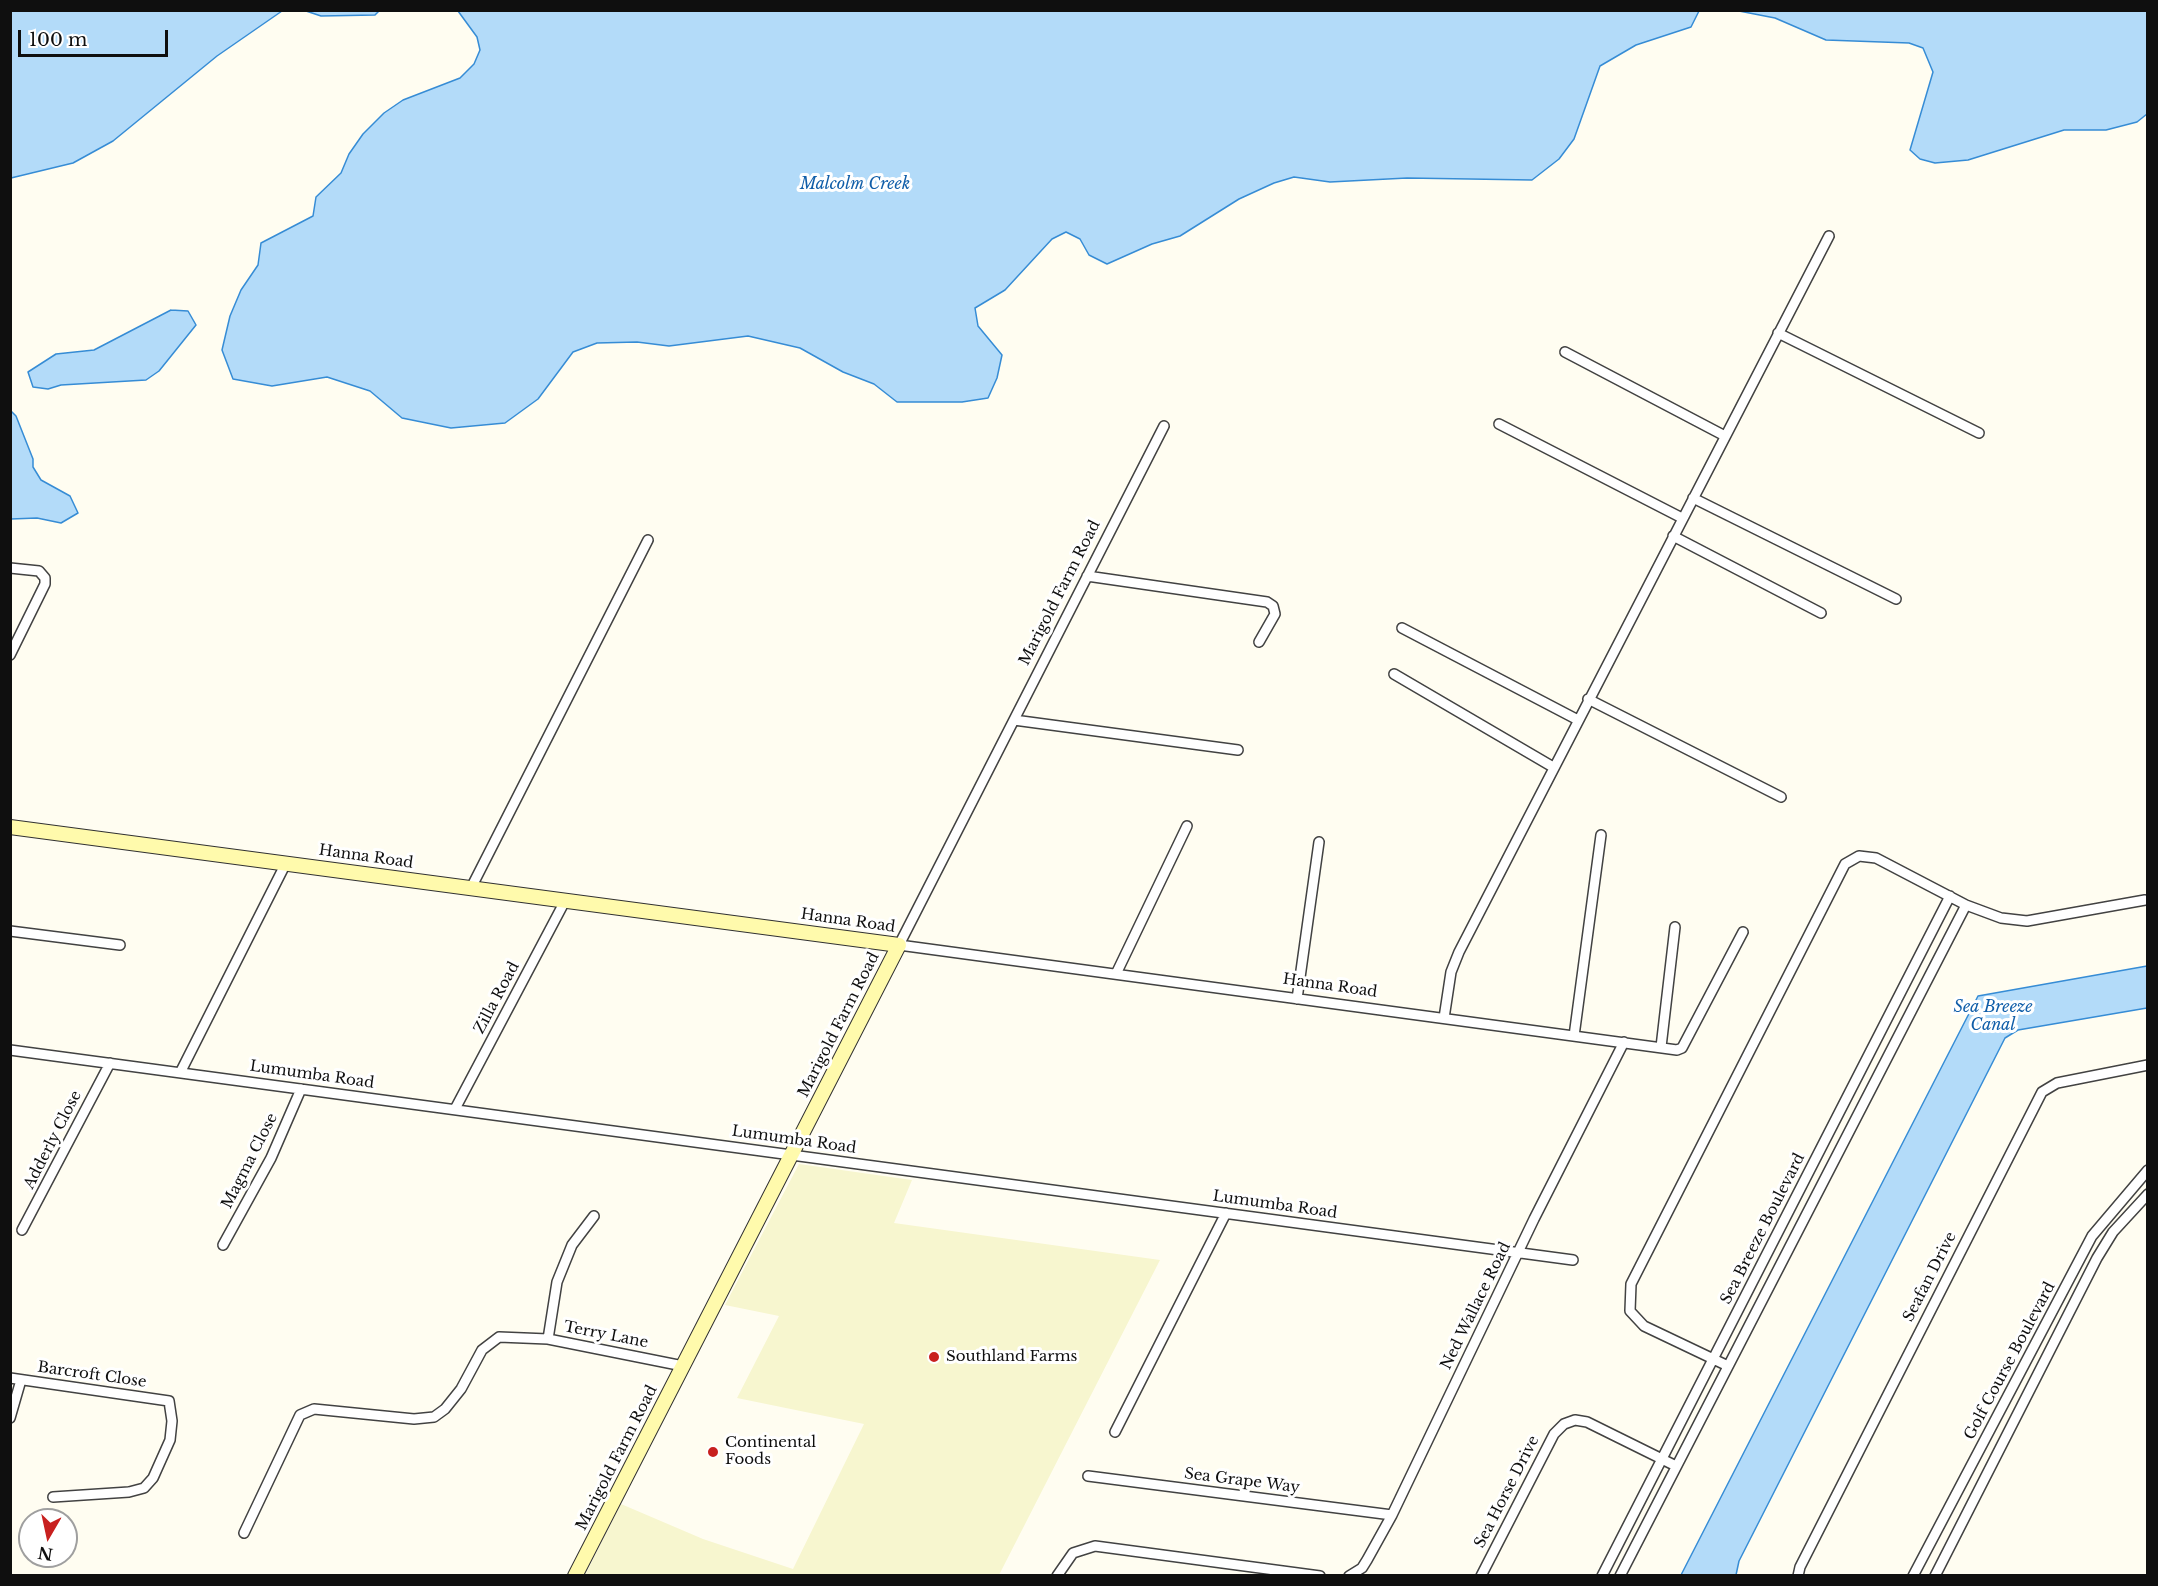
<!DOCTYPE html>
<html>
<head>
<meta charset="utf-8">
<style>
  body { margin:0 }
  #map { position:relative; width:2158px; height:1586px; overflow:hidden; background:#fffdf1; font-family:"Libre Baskerville",serif }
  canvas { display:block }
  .frame { position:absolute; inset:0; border:12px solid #0f0f0f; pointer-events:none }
  .north { position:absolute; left:18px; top:1508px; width:60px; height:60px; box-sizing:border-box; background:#fff; border:2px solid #9f9f9f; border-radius:50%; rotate:189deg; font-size:16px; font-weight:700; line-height:24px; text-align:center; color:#0f0f0f }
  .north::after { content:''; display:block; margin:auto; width:21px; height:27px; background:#c8201f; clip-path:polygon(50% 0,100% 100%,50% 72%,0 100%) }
  .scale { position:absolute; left:18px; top:30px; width:150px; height:27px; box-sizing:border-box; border:3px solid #0f0f0f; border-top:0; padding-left:8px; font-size:18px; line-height:21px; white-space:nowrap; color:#0f0f0f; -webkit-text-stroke:4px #fff; paint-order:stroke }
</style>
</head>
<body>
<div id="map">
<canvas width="2158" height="1586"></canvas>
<div class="frame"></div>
<div class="north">N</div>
<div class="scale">100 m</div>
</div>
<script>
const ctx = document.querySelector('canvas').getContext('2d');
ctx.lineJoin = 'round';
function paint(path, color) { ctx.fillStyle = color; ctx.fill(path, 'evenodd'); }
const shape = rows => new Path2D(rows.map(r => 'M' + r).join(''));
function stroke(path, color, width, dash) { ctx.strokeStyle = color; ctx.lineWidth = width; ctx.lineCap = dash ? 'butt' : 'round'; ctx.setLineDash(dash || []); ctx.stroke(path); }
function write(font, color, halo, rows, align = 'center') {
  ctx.font = font + ' "Libre Baskerville",serif'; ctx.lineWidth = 6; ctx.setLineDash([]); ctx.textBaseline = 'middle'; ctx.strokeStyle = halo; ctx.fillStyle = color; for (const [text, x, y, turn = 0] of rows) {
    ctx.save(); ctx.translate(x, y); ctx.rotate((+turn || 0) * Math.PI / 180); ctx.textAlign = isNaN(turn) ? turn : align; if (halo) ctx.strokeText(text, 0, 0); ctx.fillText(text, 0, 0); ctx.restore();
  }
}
paint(shape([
  [799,1164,912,1180,894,1223,1160,1260,999,1575,585,1575,621,1504,703,1539,793,1569,864,1424,737,1398,779,1316,725,1305]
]), '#f7f6cf');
const water = shape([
  [10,11,11,10,282,11,217,56,113,141,73,163,11,178,10,11],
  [306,11,379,10,379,11,375,15,321,16,306,11],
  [458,11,1699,11,1691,27,1636,45,1600,66,1574,139,1559,159,1532,180,1407,178,1330,182,1294,177,1274,183,1239,199,1180,236,1152,244,1107,264,1089,255,1080,239,1066,232,1052,239,1005,290,975,308,978,326,1002,355,997,378,988,398,962,402,897,402,874,384,843,372,800,348,748,336,669,346,637,342,597,343,573,352,538,399,505,423,451,428,402,418,370,391,327,377,272,386,233,379,222,350,230,316,241,290,258,265,261,243,313,216,316,197,341,173,349,154,363,134,384,113,403,100,460,78,474,64,480,50,477,37,458,11],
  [1739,11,2147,11,2147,114,2137,122,2106,130,2064,130,1968,160,1935,163,1920,159,1910,150,1933,72,1923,48,1909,43,1826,40,1775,18,1739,11],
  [171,310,188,311,196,325,159,371,146,380,61,385,48,389,33,387,28,372,56,354,94,350,171,310],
  [10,410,16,416,33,459,33,467,41,480,70,496,78,513,61,523,37,518,11,519,10,410],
  [2147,966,2147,1008,2018,1030,2005,1038,1739,1561,1736,1575,1681,1575,1978,996,2147,966]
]);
paint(water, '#b3dbf9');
stroke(water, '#368cd5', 1.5);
const street = shape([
  [1778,333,1979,433],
  [1565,352,1725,436],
  [1499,424,1682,518],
  [1164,426,899,945,1677,1050,1682,1048,1743,932],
  [1693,498,1896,599],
  [1673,536,1821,613],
  [10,568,39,571,45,578,45,584,10,655],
  [1087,576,1267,602,1273,606,1275,614,1259,642],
  [1402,628,1578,720],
  [1394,674,1553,767],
  [1588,699,1781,797],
  [1014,720,1238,750],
  [471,888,648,540],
  [10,931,120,945],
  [1116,974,1187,826],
  [1297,999,1319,842],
  [1444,1018,1451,972,1459,952,1829,236],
  [1574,1036,1601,835],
  [1661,1047,1675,927],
  [10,1050,1573,1260],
  [180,1073,286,863],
  [455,1109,565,901],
  [22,1230,110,1063],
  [223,1245,271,1158,301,1089],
  [548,1339,557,1282,572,1245,594,1216],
  [1728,1366,1644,1326,1630,1311,1631,1284,1845,864,1859,856,1876,858,1966,905,2001,918,2027,921,2145,900],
  [10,1378,169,1401,172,1421,170,1440,153,1478,144,1488,129,1492,53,1497],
  [10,1418,21,1380],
  [1115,1432,1226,1213],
  [1088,1476,1392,1515],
  [244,1533,300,1415,314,1409,414,1419,434,1417,445,1409,461,1389,482,1350,499,1337,548,1339,683,1366],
  [1057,1576,1073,1553,1095,1546,1320,1576],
  [1349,1576,1362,1568,1367,1560,1392,1515,1534,1219,1624,1042],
  [1481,1576,1554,1434,1564,1424,1575,1420,1587,1422,1676,1466],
  [1602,1576,1950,896],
  [1620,1576,1966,905],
  [1798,1576,1800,1567,2042,1092,2057,1083,2148,1065],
  [1913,1576,2092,1236,2148,1170],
  [1935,1576,2097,1258,2113,1232,2148,1194]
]);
const secondary = shape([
  [10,827,899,945,575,1576]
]);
stroke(street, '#424242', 12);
stroke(secondary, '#313131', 16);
stroke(street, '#fff', 9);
stroke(secondary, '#fffaac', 14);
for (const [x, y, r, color] of [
  [934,1357,6,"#c8201f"],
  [713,1452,6,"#c8201f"]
]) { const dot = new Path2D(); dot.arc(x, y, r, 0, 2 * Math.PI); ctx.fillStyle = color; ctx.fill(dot); stroke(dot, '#fff', 2); }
write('15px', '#0f0f0f', '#fff', [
  ["Marigold Farm Road",1060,593,-63],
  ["Hanna Road",366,857,8],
  ["Hanna Road",848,921,8],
  ["Hanna Road",1330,986,8],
  ["Zilla Road",497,998,-62],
  ["Marigold Farm Road",839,1025,-63],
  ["Lumumba Road",312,1075,8],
  ["Adderly Close",53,1140,-63],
  ["Lumumba Road",794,1140,8],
  ["Magma Close",250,1161,-63],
  ["Lumumba Road",1275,1205,8],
  ["Sea Breeze Boulevard",1763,1229,-63],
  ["Seafan Drive",1930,1277,-63],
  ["Ned Wallace Road",1476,1306,-64],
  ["Terry Lane",606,1335,11],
  ["Golf Course Boulevard",2010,1361,-62],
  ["Barcroft Close",92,1375,8],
  ["Marigold Farm Road",617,1458,-63],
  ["Sea Grape Way",1242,1481,7],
  ["Sea Horse Drive",1507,1492,-63]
]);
write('15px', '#0f0f0f', '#fff', [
  ["Southland Farms",946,1357],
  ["Continental",725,1443],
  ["Foods",725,1460]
], 'left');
write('italic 16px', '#105ea9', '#fff', [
  ["Malcolm Creek",855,184],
  ["Sea Breeze",1993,1007],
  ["Canal",1993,1025]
]);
</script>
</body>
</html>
